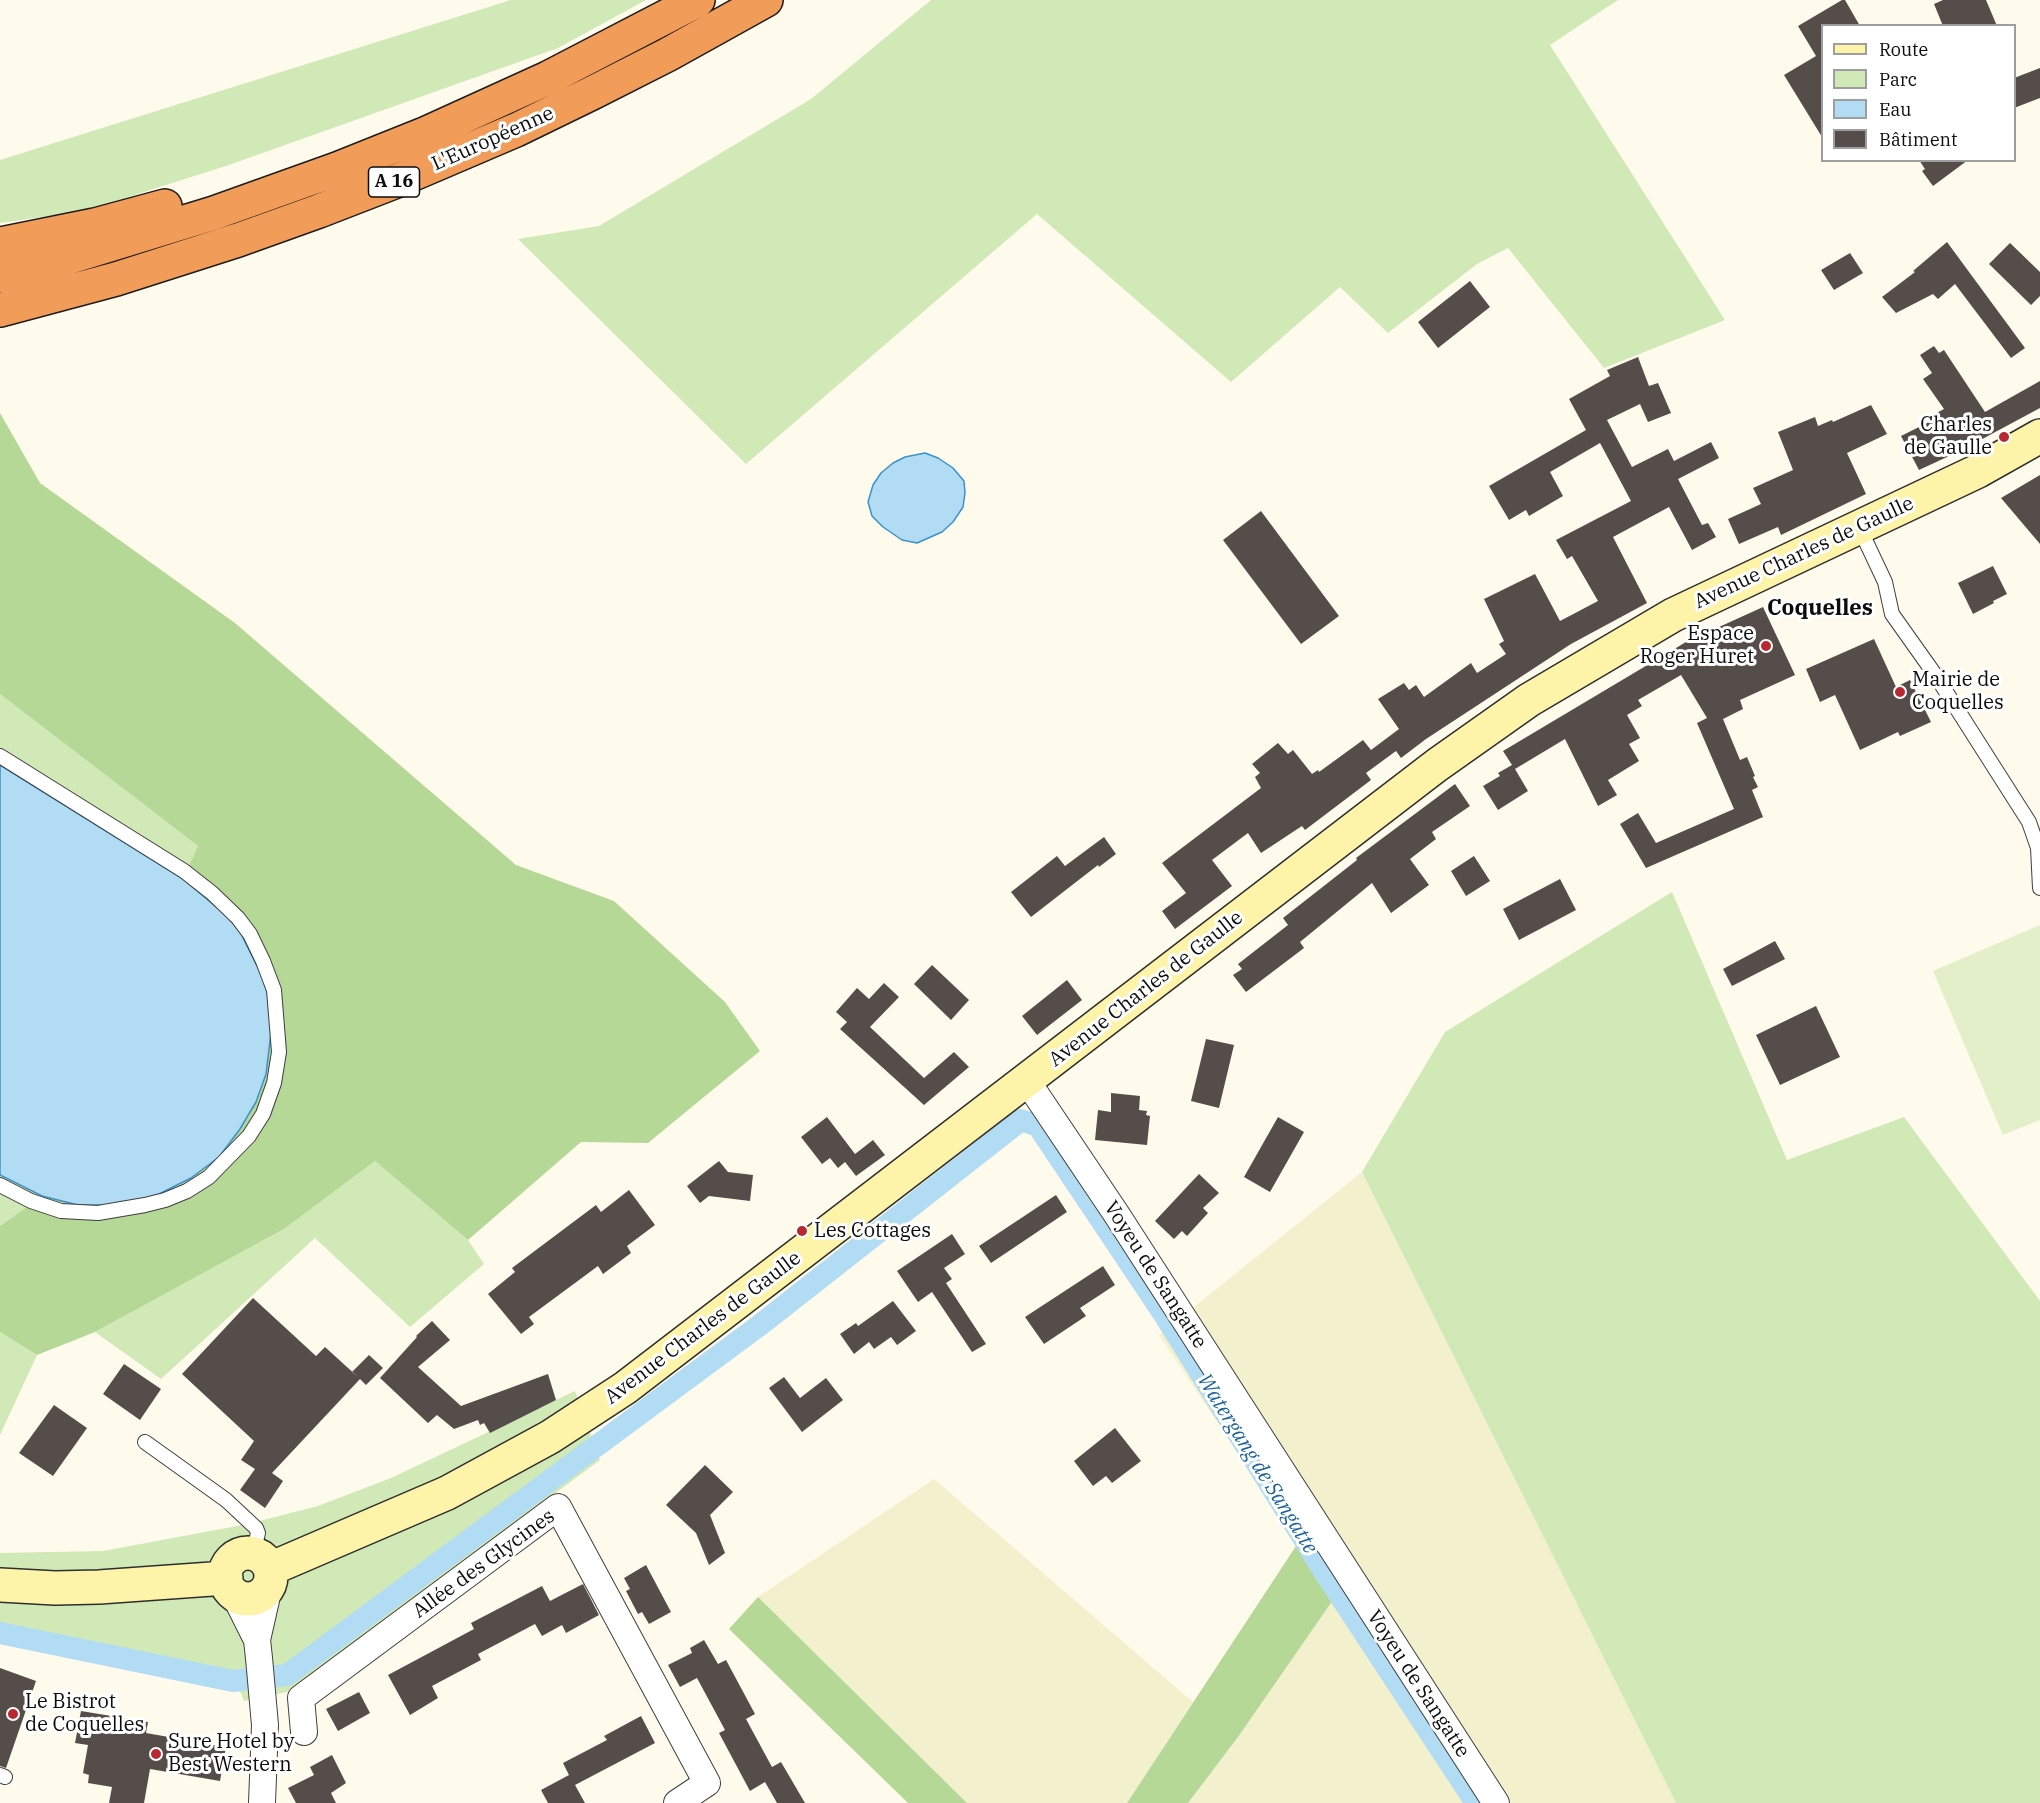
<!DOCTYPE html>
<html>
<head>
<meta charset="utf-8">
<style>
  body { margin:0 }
  #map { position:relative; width:2040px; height:1803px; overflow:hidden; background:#fffbec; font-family:"IBM Plex Serif",serif }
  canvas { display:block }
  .legend { position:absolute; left:1821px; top:24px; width:195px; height:138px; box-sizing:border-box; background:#fff; border:2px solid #9e9e9e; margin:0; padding:8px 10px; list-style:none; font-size:18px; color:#0c0c0c }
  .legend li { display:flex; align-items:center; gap:12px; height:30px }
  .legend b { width:30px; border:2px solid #9e9e9e }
</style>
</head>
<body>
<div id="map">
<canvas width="2040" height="1803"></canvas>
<ul class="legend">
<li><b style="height:8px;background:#fdf3a9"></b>Route</li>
<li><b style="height:16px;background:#d1e8b7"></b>Parc</li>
<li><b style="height:16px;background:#b2dcf4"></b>Eau</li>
<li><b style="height:16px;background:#554d49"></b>Bâtiment</li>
</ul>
</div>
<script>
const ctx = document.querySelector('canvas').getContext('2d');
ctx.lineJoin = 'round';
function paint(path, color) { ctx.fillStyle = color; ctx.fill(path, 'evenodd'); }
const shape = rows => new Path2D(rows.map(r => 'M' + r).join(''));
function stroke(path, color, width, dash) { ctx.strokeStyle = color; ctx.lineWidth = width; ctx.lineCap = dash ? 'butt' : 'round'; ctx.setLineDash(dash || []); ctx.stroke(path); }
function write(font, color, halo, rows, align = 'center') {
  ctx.font = font + ' "IBM Plex Serif",serif'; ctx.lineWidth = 6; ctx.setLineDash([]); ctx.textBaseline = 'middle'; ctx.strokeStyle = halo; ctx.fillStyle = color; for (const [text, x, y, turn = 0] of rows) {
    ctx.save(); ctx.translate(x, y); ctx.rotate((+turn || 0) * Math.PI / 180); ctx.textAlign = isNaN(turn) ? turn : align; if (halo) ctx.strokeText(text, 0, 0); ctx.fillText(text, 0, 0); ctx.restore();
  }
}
paint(shape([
  [1362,1172,1676,1803,1188,1803,1238,1737,1334,1597,1159,1335],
  [934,1479,1193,1702,1127,1803,967,1803,758,1597]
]), '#f3f0cd');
paint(shape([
  [511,0,646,0,558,48,226,166,84,211,0,223,0,160],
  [931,0,1618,0,1550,45,1725,320,1604,368,1508,248,1477,264,1388,333,1340,287,1231,382,1037,214,746,464,518,239,599,226,811,99],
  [0,694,198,846,183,879,0,765],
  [1672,892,1787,1160,1904,1117,2040,1301,2040,1803,1676,1803,1362,1172,1445,1032],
  [375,1161,468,1240,484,1264,410,1327,315,1238,161,1379,95,1332,284,1229],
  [0,1175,42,1196,0,1226],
  [0,1332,37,1355,0,1435],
  [575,1391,600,1460,287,1692,244,1701,233,1674,0,1624,0,1553,103,1551,248,1524,318,1506,391,1478]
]), '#d1e8b7');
paint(shape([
  [0,413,40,483,235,623,516,865,614,901,725,1002,760,1051,648,1143,581,1142,468,1240,375,1161,284,1229,95,1332,37,1355,0,1332,0,1226,42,1196,78,1205,141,1200,176,1187,191,1178,219,1157,249,1116,266,1074,271,1033,228,917,183,879,198,846,0,694],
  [1298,1543,1335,1597,1238,1737,1188,1803,1127,1803],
  [758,1597,967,1803,908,1803,729,1629]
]), '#b5d897');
paint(shape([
  [2040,925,2040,1120,2003,1135,1933,971]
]), '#e2efc9');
const water = shape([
  [925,453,938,458,953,468,964,481,965,493,963,507,953,522,942,532,917,543,902,540,883,527,872,516,868,502,873,485,881,473,893,463,905,457,925,453],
  [0,765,183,879,228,917,241,934,261,974,268,995,271,1033,266,1074,256,1102,240,1129,219,1157,191,1178,159,1194,140,1200,108,1205,78,1205,42,1196,0,1175,0,765]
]);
paint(water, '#b2dcf4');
stroke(water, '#3b92c9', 1.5);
stroke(shape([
  [0,1633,233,1681,287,1675,760,1325,1021,1120,1038,1126,1165,1316,1325,1573,1476,1803]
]), '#b2dcf4', 22);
paint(shape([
  [1842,0,1845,0,1860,26,1822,26,1822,137,1784,75,1816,56,1798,26],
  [1943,0,1986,0,1997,26,1943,26,1934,4],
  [2040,68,2040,98,2014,108,2014,78],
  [1919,160,1968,160,1933,186,1922,171,1925,169],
  [1947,242,2025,348,2011,358,1955,284,1938,299,1933,294,1896,313,1882,297,1915,272,1913,271],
  [2010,243,2040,272,2040,296,2031,305,1989,264],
  [1850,253,1863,273,1834,290,1821,270],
  [1470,281,1490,307,1438,348,1418,322],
  [1934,346,1939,353,1944,350,1985,412,2040,381,2040,408,1960,451,1919,470,1901,436,1929,422,1927,418,1944,409,1923,379,1932,373,1920,355],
  [1638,357,1649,386,1658,383,1671,413,1648,422,1640,404,1607,420,1632,467,1668,449,1674,461,1711,442,1719,458,1678,479,1702,525,1708,523,1716,537,1692,550,1669,507,1613,537,1647,603,1571,644,1426,739,1401,758,1396,751,1366,773,1371,780,1305,830,1302,826,1261,853,1248,833,1212,860,1232,886,1175,929,1162,911,1186,893,1162,863,1261,788,1255,777,1260,773,1252,764,1278,743,1288,754,1293,750,1312,774,1318,770,1319,772,1363,740,1371,750,1399,729,1378,699,1404,683,1409,690,1416,685,1424,697,1471,663,1477,673,1506,654,1499,644,1504,641,1484,599,1535,574,1560,621,1598,601,1572,556,1567,559,1556,540,1631,501,1600,443,1550,472,1563,496,1529,516,1526,510,1509,520,1489,486,1586,430,1569,399,1610,376,1607,370],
  [1871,405,1887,434,1847,453,1866,494,1781,535,1778,527,1739,544,1728,519,1761,504,1753,488,1793,470,1778,432,1815,417,1818,426,1832,420,1833,422],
  [2040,475,2040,544,2001,498],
  [1261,511,1339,616,1301,644,1223,540],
  [1993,566,2007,594,1993,601,1994,603,1973,614,1958,583],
  [1763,607,1795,675,1740,700,1743,709,1723,719,1740,760,1747,757,1755,776,1753,777,1758,787,1752,790,1763,817,1646,868,1620,824,1638,813,1656,843,1734,809,1697,723,1707,718,1681,675,1638,700,1642,706,1627,715,1640,738,1629,744,1639,761,1608,780,1617,795,1598,806,1565,739,1515,769,1528,791,1498,810,1483,786,1500,776,1498,773,1512,765,1503,751,1686,642],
  [1874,639,1896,687,1910,680,1931,722,1900,736,1898,732,1860,750,1835,695,1820,702,1806,669],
  [1455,784,1470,806,1432,832,1436,839,1410,859,1429,885,1391,913,1372,883,1300,942,1304,948,1246,992,1233,975,1242,969,1238,964,1288,925,1283,918,1357,860,1356,858],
  [1104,837,1116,854,1099,867,1098,865,1031,917,1011,892,1057,856,1065,866],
  [1474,856,1490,881,1466,896,1451,871],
  [1560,879,1576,910,1519,940,1503,909],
  [1775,941,1785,959,1732,986,1723,969],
  [932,965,969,1000,951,1020,914,984],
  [1067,980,1082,1000,1037,1035,1022,1016],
  [884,983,899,997,870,1027,924,1078,954,1052,969,1067,924,1105,840,1029,847,1022,836,1012,857,988,869,999],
  [1816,1006,1840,1057,1780,1085,1756,1035],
  [1206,1039,1234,1045,1219,1108,1191,1101],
  [1111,1093,1140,1096,1139,1110,1147,1111,1146,1115,1150,1116,1147,1145,1095,1140,1098,1110,1111,1112],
  [827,1117,855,1154,873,1140,885,1155,856,1176,845,1162,838,1168,830,1158,822,1164,801,1137],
  [1278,1117,1304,1132,1270,1192,1244,1177],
  [719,1161,728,1172,753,1175,750,1201,709,1196,700,1203,687,1186],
  [1199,1174,1219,1193,1203,1208,1208,1213,1187,1236,1182,1231,1174,1239,1155,1221],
  [629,1190,655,1225,627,1246,631,1253,603,1274,598,1266,529,1317,534,1324,521,1334,488,1294,515,1272,512,1268,596,1205,601,1212],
  [1056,1195,1067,1212,991,1263,979,1246],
  [952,1234,965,1254,944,1268,952,1279,946,1283,986,1344,972,1352,932,1292,918,1302,897,1271],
  [1103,1266,1115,1285,1080,1308,1086,1316,1044,1344,1025,1317],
  [253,1298,316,1356,325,1347,358,1377,352,1372,369,1355,383,1368,366,1385,360,1379,272,1473,283,1481,265,1508,240,1490,255,1469,241,1460,254,1441,182,1374],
  [893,1301,916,1331,897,1345,891,1337,874,1349,869,1342,854,1354,840,1334,856,1323,858,1326],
  [432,1321,450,1340,418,1367,461,1406,548,1374,556,1400,490,1433,484,1423,480,1425,478,1420,454,1429,437,1415,428,1423,380,1378,417,1337,416,1336],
  [124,1364,161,1389,140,1420,103,1394],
  [784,1377,800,1398,826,1378,843,1400,802,1432,769,1388],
  [54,1405,87,1428,53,1476,19,1453],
  [1115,1428,1141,1461,1112,1483,1106,1476,1093,1486,1074,1461],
  [705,1465,733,1492,710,1515,725,1553,709,1565,696,1533,666,1505],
  [646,1565,671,1612,649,1624,642,1612,638,1614,626,1591,630,1589,624,1578],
  [583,1584,599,1615,566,1633,562,1625,542,1636,535,1624,478,1654,481,1660,432,1686,438,1698,410,1715,388,1675,474,1629,471,1623,542,1586,550,1601],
  [704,1640,718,1664,726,1660,755,1714,746,1719,772,1767,781,1762,805,1803,777,1803,765,1782,750,1791,719,1733,725,1730,697,1678,680,1687,668,1665,692,1653,690,1648],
  [0,1668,36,1681,6,1768,0,1766],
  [359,1692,370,1713,338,1731,326,1709],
  [81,1711,148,1722,146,1733,226,1747,220,1781,150,1769,144,1803,109,1803,112,1787,88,1783,89,1775,83,1773,88,1745,75,1743],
  [641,1716,655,1743,575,1785,585,1803,548,1803,541,1790,569,1775,563,1763,607,1740,604,1736],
  [332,1755,346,1783,331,1793,336,1803,296,1803,288,1788,314,1775,310,1767]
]), '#554d49');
const lane = shape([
  [1859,527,1885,582,1892,614,1936,676,2029,822,2038,848,2040,888],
  [0,756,184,871,212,893,238,918,250,934,263,961,274,990,279,1052,274,1083,263,1114,249,1136,209,1177,187,1191,165,1200,145,1205,98,1213,61,1211,31,1201,0,1185],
  [145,1442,226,1500,256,1528,258,1533,253,1554],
  [0,1775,5,1777]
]);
const street = shape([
  [1027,1081,1117,1215,1496,1803],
  [234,1594,257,1640,259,1658,265,1725,262,1803],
  [257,1640,269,1587],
  [304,1732,301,1698,558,1507,707,1783,677,1803]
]);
const secondary = shape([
  '225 1576a23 23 0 1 1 46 0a23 23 0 1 1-46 0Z',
  [270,1569,447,1493,550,1437,625,1388,1437,765,1529,700,1673,615,1978,471,2040,436],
  [0,1585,55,1588,99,1587,226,1578]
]);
const highway = shape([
  [0,244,95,225,165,206],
  [0,276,67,258,214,213,337,169,427,133,548,78,698,0],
  [0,310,116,279,238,240,319,211,399,180,516,130,592,93,667,55,766,0]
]);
stroke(lane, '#3f3f3f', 16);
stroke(street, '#3f3f3f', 28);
stroke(secondary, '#2e2e2e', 36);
stroke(highway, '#1d1d1d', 36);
stroke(lane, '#fff', 14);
stroke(street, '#fff', 26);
stroke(secondary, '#fdf3a9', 33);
stroke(highway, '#f19c58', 33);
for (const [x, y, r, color] of [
  [2004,437,6,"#b82830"],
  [1766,646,6,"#b82830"],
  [1900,692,6,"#b82830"],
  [802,1231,6,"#b82830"],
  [13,1714,6,"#b82830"],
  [156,1754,6,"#b82830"]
]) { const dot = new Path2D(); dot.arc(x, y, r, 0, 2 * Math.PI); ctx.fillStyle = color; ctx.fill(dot); stroke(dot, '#fff', 2); }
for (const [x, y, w] of [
  [394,182,51]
]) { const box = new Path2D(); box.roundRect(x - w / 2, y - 15, w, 30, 4.5); ctx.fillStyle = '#fff'; ctx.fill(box); stroke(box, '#0c0c0c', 1.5); }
write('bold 18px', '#0c0c0c', null, [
  ["A 16",394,182]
]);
write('20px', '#0c0c0c', '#fff', [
  ["L'Européenne",493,139,-24],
  ["Avenue Charles de Gaulle",1804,553,-25],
  ["Avenue Charles de Gaulle",1146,989,-38],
  ["Voyeu de Sangatte",1155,1275,57],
  ["Avenue Charles de Gaulle",703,1328,-37],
  ["Allée des Glycines",484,1564,-36],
  ["Voyeu de Sangatte",1418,1684,57]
]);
write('20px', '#0c0c0c', '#fff', [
  ["Charles",1992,425,"right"],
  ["de Gaulle",1992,448,"right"],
  ["Espace",1754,634,"right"],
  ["Roger Huret",1754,657,"right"],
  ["Mairie de",1912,680],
  ["Coquelles",1912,703],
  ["Les Cottages",814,1231],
  ["Le Bistrot",25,1702],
  ["de Coquelles",25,1725],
  ["Sure Hotel by",168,1742],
  ["Best Western",168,1765]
], 'left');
write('italic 21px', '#19639a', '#fff', [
  ["Watergang de Sangatte",1257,1464,58]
]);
write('bold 22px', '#0c0c0c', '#fff', [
  ["Coquelles",1820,609]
]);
</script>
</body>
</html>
